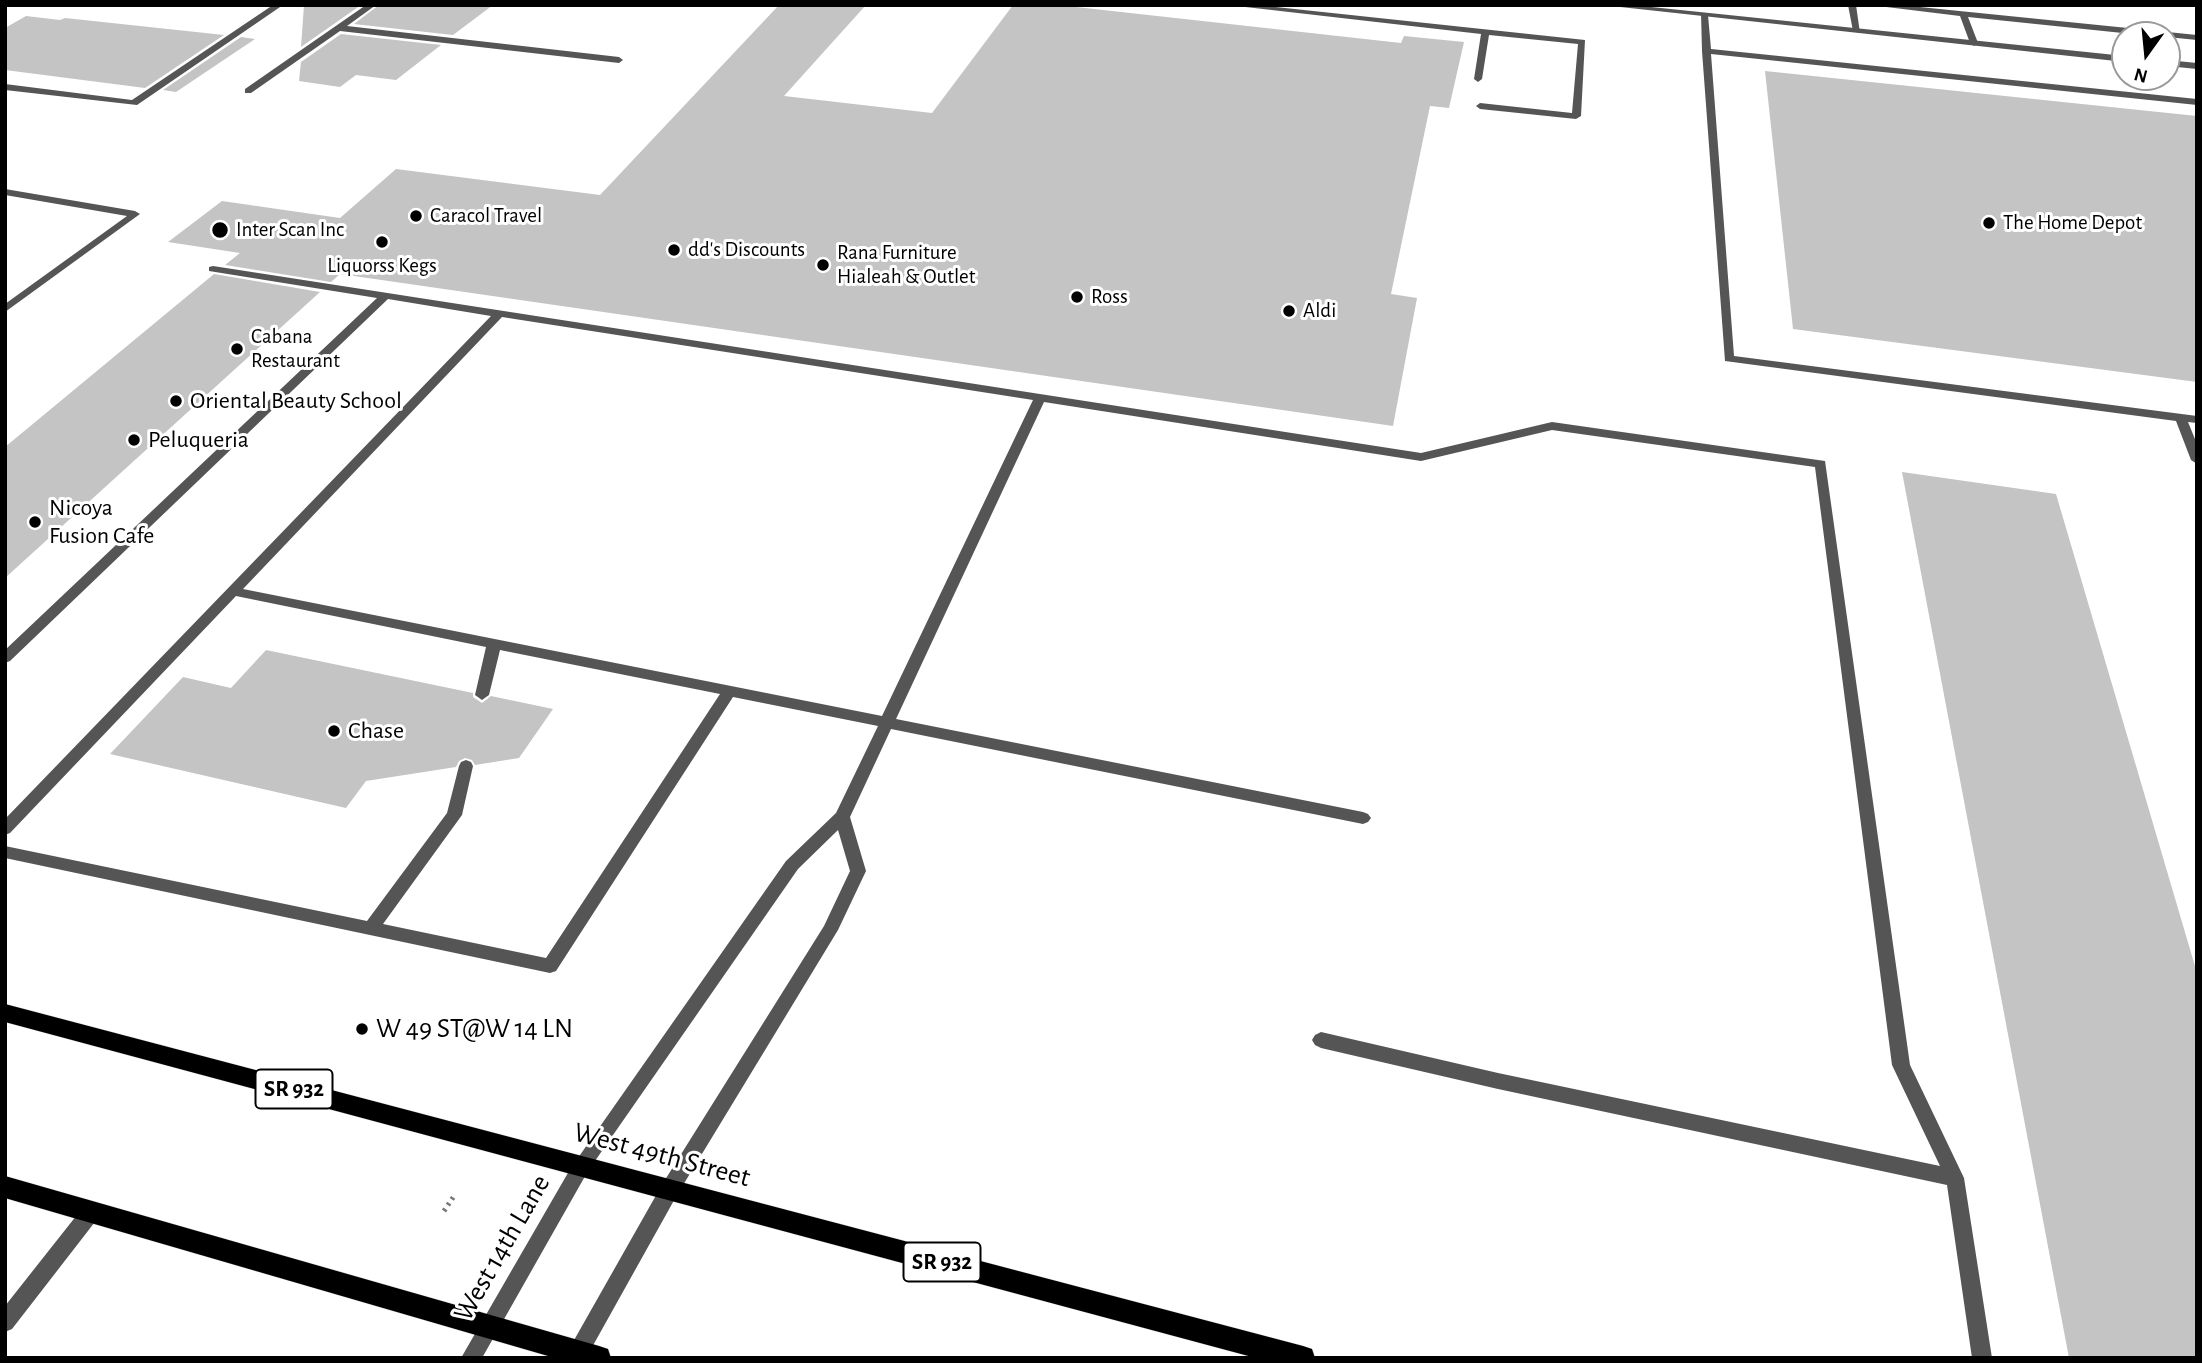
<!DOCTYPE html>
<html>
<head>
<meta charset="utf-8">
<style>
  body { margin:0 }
  #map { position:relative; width:2202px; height:1363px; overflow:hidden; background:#fff; font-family:"Alegreya Sans",sans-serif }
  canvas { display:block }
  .frame { position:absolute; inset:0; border:7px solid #000; pointer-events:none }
  .north { position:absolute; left:2111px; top:21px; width:70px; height:70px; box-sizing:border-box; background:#fff; border:2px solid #999; border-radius:50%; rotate:195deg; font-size:19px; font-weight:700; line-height:28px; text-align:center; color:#000 }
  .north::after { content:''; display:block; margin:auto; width:24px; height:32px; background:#000; clip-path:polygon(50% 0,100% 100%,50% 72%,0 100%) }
</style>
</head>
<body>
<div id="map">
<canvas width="2202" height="1363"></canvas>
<div class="frame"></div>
<div class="north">N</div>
</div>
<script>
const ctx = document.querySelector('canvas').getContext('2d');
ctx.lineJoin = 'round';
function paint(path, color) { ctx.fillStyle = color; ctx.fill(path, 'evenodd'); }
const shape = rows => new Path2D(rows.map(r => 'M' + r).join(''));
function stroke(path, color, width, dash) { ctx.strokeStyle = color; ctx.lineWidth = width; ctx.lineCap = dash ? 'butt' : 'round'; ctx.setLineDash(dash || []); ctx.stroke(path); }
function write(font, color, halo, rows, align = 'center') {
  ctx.font = font + ' "Alegreya Sans",sans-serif'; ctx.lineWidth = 6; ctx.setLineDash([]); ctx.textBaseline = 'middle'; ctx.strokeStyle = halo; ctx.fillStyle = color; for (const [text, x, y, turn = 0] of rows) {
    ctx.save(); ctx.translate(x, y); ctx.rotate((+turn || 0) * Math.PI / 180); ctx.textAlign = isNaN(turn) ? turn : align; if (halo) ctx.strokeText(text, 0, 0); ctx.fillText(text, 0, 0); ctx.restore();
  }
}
paint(shape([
  [304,5,361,5,301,47],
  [379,5,493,5,453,35,354,24],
  [779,5,866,5,784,96,932,113,1013,5,1058,5,1401,43,1404,36,1464,42,1449,108,1430,106,1391,294,1417,298,1393,426,340,274,331,282,225,265,240,253,168,242,222,201,340,218,396,169,600,195],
  [26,16,60,20,65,18,224,35,145,88,5,70,5,28],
  [341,34,441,45,396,80,356,75,340,87,299,81,301,62],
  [241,37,255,39,176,92,163,90],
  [1765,71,2197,116,2197,382,1793,329],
  [214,274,320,292,5,578,5,447],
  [1902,472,2056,494,2197,973,2197,1358,2069,1358],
  [266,650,473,693,473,697,482,703,491,696,553,709,519,758,475,765,472,760,465,758,459,761,456,767,366,781,346,808,110,754,183,677,231,688]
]), '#c4c4c4');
const primary = shape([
  [5,1004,1303,1346,1312,1349,1315,1358,1256,1358,5,1022,5,1004],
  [5,1176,599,1346,608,1349,611,1358,555,1358,5,1198,5,1176]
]);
stroke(primary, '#dbdbdb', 1);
stroke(shape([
  [444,1211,454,1196]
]), '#777', 5, [2.5, 4.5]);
paint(shape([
  [273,5,283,5,137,105,5,90,5,84,132,100,273,5],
  [366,5,376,5,347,26,619,57,623,60,619,63,340,31,251,93,245,93,245,89,366,5],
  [1228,5,1257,5,1585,40,1581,116,1576,119,1480,109,1476,106,1480,103,1572,113,1578,44,1489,35,1482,79,1478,82,1474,79,1481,34,1228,5],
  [1848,5,1856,5,1860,33,1853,31,1848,5],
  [1870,5,1900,5,2197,35,2197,40,2167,37,2167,35,2142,35,1968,17,1978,43,1974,46,1970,43,1960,16,1870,5],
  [1701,13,1708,15,1711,49,2197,99,2197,105,1711,54,1734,356,2197,416,2197,423,2188,422,2197,444,2197,464,2191,460,2176,421,1725,361,1702,51,1701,13],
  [5,189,135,211,140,214,5,312,5,304,127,216,5,195,5,189],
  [213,266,1421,453,1552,422,1825,461,1910,1065,1964,1178,1992,1358,1972,1358,1947,1185,1498,1089,1321,1048,1315,1045,1312,1040,1315,1035,1321,1032,1498,1073,1940,1166,1892,1065,1815,467,1552,430,1421,461,1044,402,896,719,1363,812,1368,814,1371,818,1368,822,1363,824,891,729,850,817,866,871,838,930,677,1195,670,1198,663,1195,661,1189,663,1183,824,926,850,871,838,830,798,869,588,1171,582,1174,576,1171,573,1165,786,861,836,813,878,726,733,697,556,971,550,973,5,858,5,846,367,921,447,813,459,766,461,762,466,760,471,762,473,766,462,815,383,924,546,958,720,694,500,650,489,695,482,700,475,695,486,647,236,596,10,833,5,835,5,819,491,316,388,299,10,661,5,663,5,650,377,298,209,271,209,267,213,266],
  [502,317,1033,400,882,716,243,589,502,317],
  [91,1203,98,1206,100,1212,98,1218,12,1329,5,1332,5,1306,84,1206,91,1203]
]), '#555');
paint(shape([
  [582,1156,588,1159,591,1165,588,1171,482,1358,461,1358,576,1159,582,1156],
  [670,1180,677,1183,679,1189,677,1195,586,1358,567,1358,569,1349,663,1183,670,1180]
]), '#555');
paint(shape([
  [1602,5,1632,5,2125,56,2125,62,1602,5],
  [2167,60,2197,63,2197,69,2167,66,2167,60]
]), '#555');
paint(primary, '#000');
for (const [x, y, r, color] of [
  [416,216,7,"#000"],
  [1989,223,7,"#000"],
  [220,230,9,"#000"],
  [382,242,7,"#000"],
  [674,250,7,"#000"],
  [823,265,7,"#000"],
  [1077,297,7,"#000"],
  [1289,311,7,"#000"],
  [237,349,7,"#000"],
  [176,401,7,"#000"],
  [134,440,7,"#000"],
  [35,522,7,"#000"],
  [334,731,7,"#000"],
  [362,1029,7,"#000"]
]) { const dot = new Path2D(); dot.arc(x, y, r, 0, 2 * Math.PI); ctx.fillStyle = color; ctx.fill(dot); stroke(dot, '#fff', 2.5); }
write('21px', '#000', '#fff', [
  ["Caracol Travel",430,216],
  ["The Home Depot",2003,223],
  ["Inter Scan Inc",236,230],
  ["dd's Discounts",688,250],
  ["Rana Furniture",837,253],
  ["Hialeah & Outlet",837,277],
  ["Liquorss Kegs",382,266,"center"],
  ["Ross",1091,297],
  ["Aldi",1303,311],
  ["Cabana",251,337],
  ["Restaurant",251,361]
], 'left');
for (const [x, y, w] of [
  [294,1089,77],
  [942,1262,77]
]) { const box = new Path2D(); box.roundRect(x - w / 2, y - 19.5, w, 39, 5); ctx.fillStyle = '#fff'; ctx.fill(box); stroke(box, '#000', 2); }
write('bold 23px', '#000', null, [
  ["SR 932",294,1089],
  ["SR 932",942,1262]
]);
write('24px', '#000', '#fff', [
  ["Oriental Beauty School",190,401],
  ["Peluqueria",148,440],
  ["Nicoya",49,508],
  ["Fusion Cafe",49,536],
  ["Chase",348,731]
], 'left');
write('28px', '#000', '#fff', [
  ["W 49 ST@W 14 LN",376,1029]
], 'left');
write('28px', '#000', '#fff', [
  ["West 49th Street",662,1155,15],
  ["West 14th Lane",502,1248,-60]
]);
</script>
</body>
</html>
